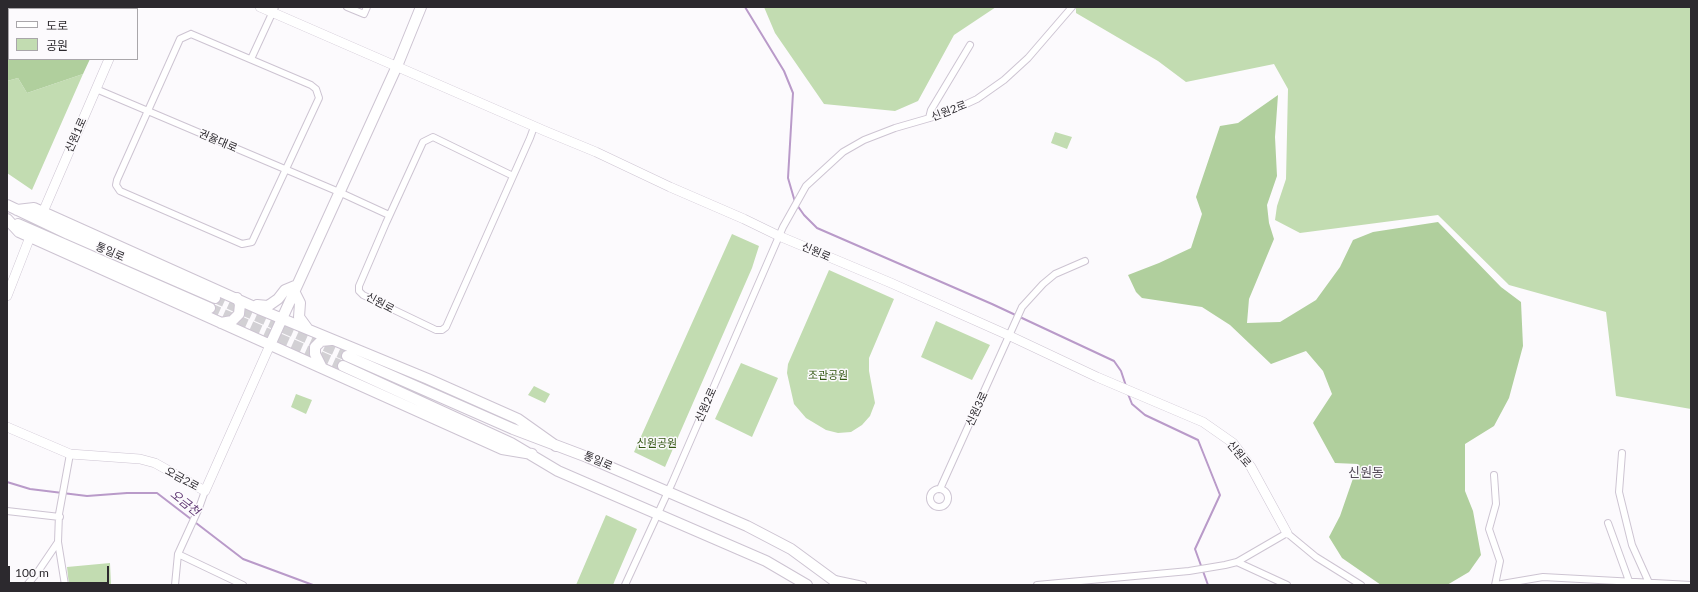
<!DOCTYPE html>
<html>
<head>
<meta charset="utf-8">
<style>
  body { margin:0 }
  #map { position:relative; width:1698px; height:592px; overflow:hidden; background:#fcfafd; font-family:Lato,"Noto Sans KR",sans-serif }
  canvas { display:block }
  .frame { position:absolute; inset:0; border:8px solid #2c292e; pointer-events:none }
  .legend { position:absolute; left:8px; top:8px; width:130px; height:52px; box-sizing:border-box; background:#fcfafd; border:1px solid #a9a6aa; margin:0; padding:5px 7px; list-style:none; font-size:12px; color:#2c292e }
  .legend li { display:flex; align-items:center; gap:8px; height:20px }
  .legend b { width:20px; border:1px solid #a9a6aa }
  .scale { position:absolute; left:8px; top:566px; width:101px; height:18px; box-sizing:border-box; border:2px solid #2c292e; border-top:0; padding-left:5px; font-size:12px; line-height:14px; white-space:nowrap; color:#2c292e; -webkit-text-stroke:3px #fcfafd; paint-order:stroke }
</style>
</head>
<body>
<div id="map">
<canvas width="1698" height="592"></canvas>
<div class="frame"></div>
<ul class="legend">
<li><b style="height:5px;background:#fff"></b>도로</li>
<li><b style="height:11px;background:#c2dcb1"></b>공원</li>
</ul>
<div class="scale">100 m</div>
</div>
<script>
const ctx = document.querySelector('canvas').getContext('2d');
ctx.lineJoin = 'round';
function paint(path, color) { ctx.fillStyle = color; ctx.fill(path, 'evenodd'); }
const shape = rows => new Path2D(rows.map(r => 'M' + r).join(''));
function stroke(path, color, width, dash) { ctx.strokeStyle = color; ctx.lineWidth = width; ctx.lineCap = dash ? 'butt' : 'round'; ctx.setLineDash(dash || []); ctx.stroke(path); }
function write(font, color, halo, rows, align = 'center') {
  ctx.font = font + ' Lato,"Noto Sans KR",sans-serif'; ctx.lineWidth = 3; ctx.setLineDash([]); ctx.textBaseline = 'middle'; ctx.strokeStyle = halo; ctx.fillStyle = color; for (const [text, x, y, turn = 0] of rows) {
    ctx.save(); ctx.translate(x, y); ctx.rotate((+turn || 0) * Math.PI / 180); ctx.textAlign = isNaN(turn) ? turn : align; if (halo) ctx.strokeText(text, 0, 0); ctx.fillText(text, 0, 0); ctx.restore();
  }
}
paint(shape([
  [764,7,996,7,954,35,918,101,895,111,824,104,775,33],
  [1076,7,1691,7,1691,409,1616,396,1606,312,1509,285,1438,215,1300,233,1275,220,1277,206,1286,179,1288,89,1274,64,1186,82,1158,61,1076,13],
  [83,74,32,190,7,173,7,81,18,78,27,93],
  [1055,132,1072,137,1067,149,1051,143],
  [732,234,759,246,752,268,665,467,634,452],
  [829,270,894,299,869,358,869,371,875,403,870,416,862,425,851,432,838,433,826,430,806,418,794,404,787,373,788,364],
  [936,321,990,345,972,380,921,357],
  [741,363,778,378,752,437,715,419],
  [534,386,550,394,545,403,528,395],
  [296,394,312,400,306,414,291,407],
  [606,515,637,529,615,580,613,585,576,585],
  [110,563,111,585,69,585,67,567]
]), '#c2dcb1');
paint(shape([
  [36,7,113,7,112,9,35,9],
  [9,54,9,59,90,59,83,74,27,93,18,78,7,81,7,56],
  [1278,95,1275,137,1277,176,1267,205,1269,223,1274,239,1249,299,1247,323,1280,322,1316,300,1340,267,1353,240,1373,232,1438,222,1501,287,1521,302,1523,346,1509,398,1494,426,1465,444,1465,491,1473,511,1481,555,1469,572,1447,585,1381,585,1342,558,1329,537,1340,516,1358,464,1335,463,1313,423,1332,394,1323,371,1306,351,1271,364,1230,325,1202,307,1142,298,1136,292,1128,275,1159,263,1191,248,1202,214,1196,197,1220,126,1238,123]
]), '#b0cf9d');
stroke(shape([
  [745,7,784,71,793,93,788,178,795,202],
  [797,205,804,215,817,228,992,304,1114,361,1121,371,1126,386],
  [1128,394,1132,404,1145,415,1198,440,1220,495,1195,549,1208,585],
  [7,482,30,489,87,496,127,493,157,493,243,559,313,585]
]), '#b99ac9', 2);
stroke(shape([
  [215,298,347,356],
  [210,308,343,366]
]), '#d2d0d4', 10, [10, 5]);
const street = shape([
  [347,7,364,14,367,7],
  [191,34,311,85,316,89,319,98,252,242,242,244,120,191,116,185,117,180,180,39,191,34],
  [251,59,275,7],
  [96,89,339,192,389,215],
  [929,118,931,110,970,45],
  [513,176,433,137,423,142,386,223,359,286,359,291,363,295,436,330,442,330,446,327,530,138,534,127],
  [1622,453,1619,492,1632,545,1650,585],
  [1494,475,1496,504,1489,529,1500,561,1495,585],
  [940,489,1022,307,1043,284,1055,274,1085,261],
  '930 498a9 9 0 1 1 18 0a9 9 0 1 1-18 0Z',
  [7,511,60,517],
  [1608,523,1629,581],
  [58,542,65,585],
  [178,554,243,585],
  [1237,562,1287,585],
  [835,579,863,585],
  [27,585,37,573,58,542,59,514,70,454],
  [175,585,178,554,199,508,205,491],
  [625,585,672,483,783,227,806,186,843,152,864,140,895,128,947,113,977,99,1004,80,1028,58,1072,7],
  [1037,585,1189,571,1225,565,1237,562,1287,533,1316,557,1361,585],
  [1496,585,1543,577,1691,585]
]);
const secondary = shape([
  [260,7,545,131,596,152,670,187,744,219,779,236,891,283,1010,336,1097,377,1203,422,1233,443,1251,467,1287,533],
  [131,9,132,7],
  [43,212,109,59],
  [7,296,30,237],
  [7,427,70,454,140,459,155,463,205,491,270,345]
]);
const primary = shape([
  [7,205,68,234,215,298],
  [17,210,34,208,261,310,428,379,518,419,556,446],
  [7,219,19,232,502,449,532,454],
  [18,224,210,308],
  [294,291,300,303,299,317,307,328],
  [257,305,268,306,278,299,285,290,297,285],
  [221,323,232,321,239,314,240,304,237,298],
  [270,345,397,66,421,7],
  [347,356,513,429,587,457,747,526,791,549,840,585],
  [343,366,511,443,558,471,766,561,807,585],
  [322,368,315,354,315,347,321,341,331,340]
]);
stroke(street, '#cdc4d2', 8);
stroke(secondary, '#cdc4d2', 10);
stroke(primary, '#cdc4d2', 12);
stroke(street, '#fff', 6);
stroke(secondary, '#fff', 9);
stroke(primary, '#fff', 10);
write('11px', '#2c292e', '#fcfafd', [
  ["신원2로",949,111,-21],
  ["신원1로",76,135,-66],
  ["권율대로",218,141,23],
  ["통일로",110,252,23],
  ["신원로",816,252,23],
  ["신원로",380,303,28],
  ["신원2로",706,405,-66],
  ["신원3로",977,409,-65],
  ["신원로",1239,454,50],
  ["통일로",598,461,23],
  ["오금2로",182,479,29]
]);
write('11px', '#335712', '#fcfafd', [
  ["조관공원",828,375],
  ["신원공원",657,443]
]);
write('italic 12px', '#5f3772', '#fcfafd', [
  ["오금천",185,503,38]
]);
write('13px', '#534b57', '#fcfafd', [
  ["신원동",1366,473]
]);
</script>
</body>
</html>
